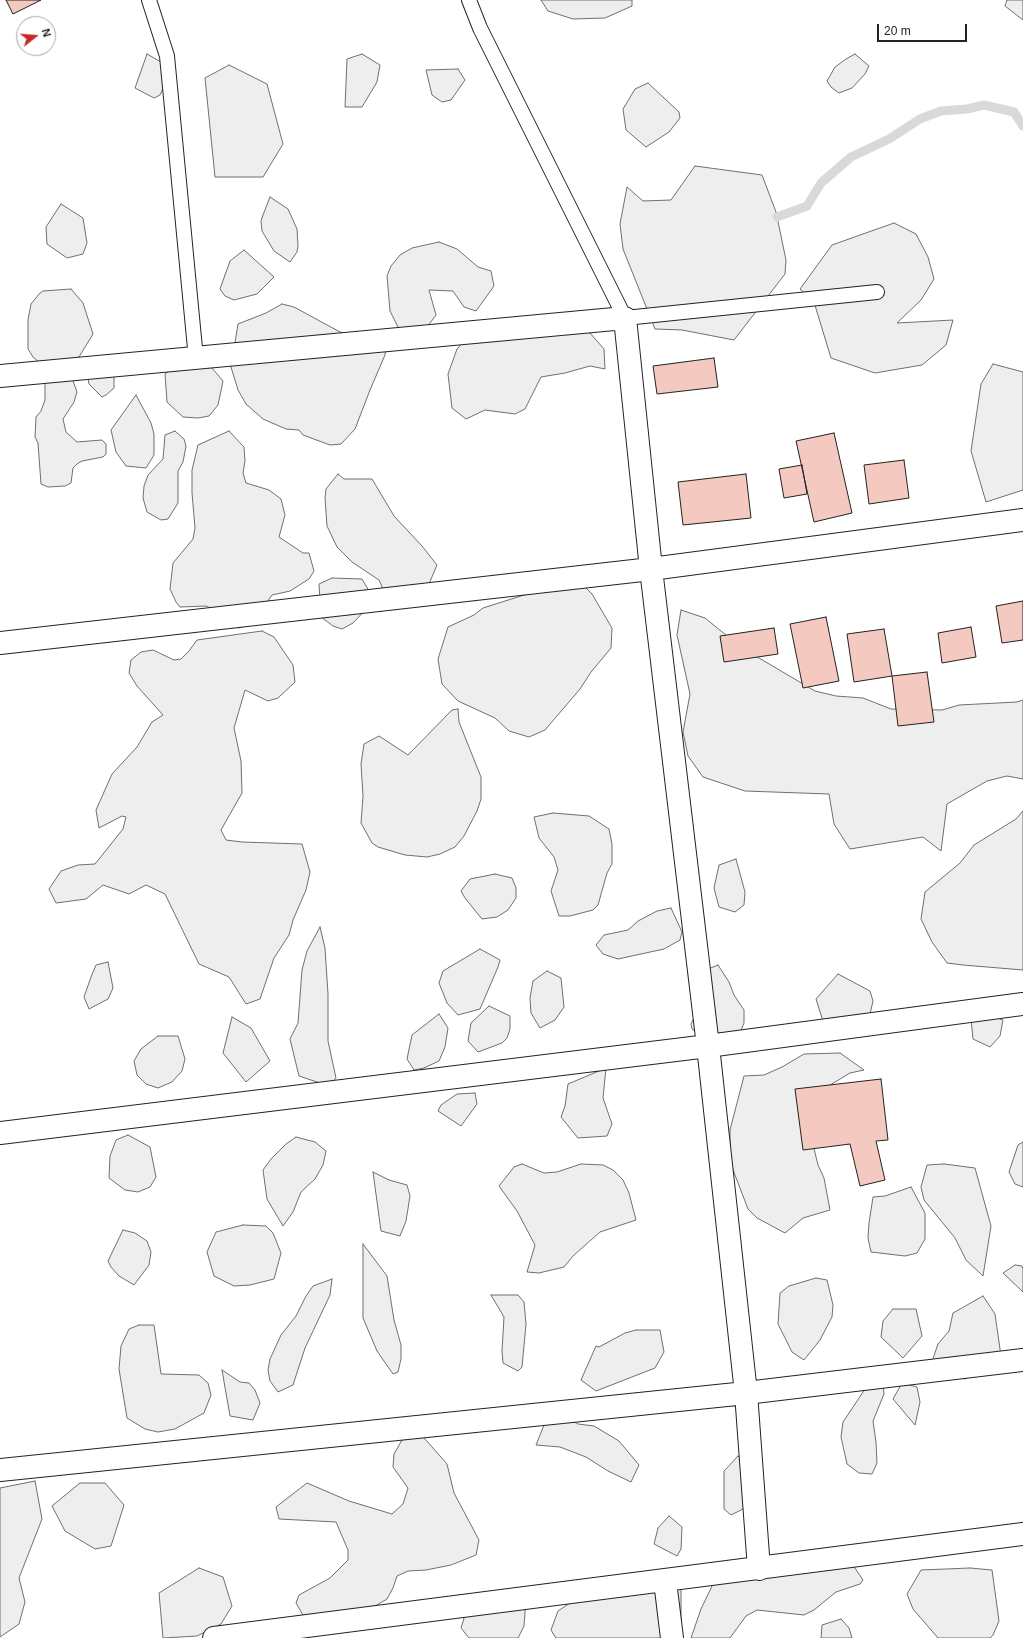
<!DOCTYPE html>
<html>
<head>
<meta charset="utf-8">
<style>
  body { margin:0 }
  #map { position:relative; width:1023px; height:1638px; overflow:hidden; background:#fff; font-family:Helvetica,sans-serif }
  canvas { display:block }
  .north { position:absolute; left:16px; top:16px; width:40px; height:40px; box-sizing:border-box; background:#fff; border:1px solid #a7a7a7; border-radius:50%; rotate:73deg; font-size:11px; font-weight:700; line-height:16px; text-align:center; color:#222 }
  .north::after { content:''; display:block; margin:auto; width:14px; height:18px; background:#c62828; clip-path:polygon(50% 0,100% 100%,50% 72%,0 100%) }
  .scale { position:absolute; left:877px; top:24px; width:90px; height:18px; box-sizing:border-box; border:2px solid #222; border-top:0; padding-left:5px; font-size:12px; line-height:14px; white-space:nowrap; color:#222; -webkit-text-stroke:3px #fff; paint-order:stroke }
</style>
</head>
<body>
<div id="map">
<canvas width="1023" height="1638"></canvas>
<div class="north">N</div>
<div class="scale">20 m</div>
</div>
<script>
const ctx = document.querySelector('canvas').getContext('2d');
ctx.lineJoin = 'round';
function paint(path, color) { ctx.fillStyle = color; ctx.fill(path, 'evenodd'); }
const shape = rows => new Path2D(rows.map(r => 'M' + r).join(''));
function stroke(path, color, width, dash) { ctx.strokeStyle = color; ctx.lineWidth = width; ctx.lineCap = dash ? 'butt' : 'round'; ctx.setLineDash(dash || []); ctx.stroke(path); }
const green = shape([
  [541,0,632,0,632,6,605,18,573,19,548,11,541,0],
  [1007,0,1023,0,1023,20,1005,6,1007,0],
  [147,54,161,62,165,84,160,95,154,98,135,88,147,54],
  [362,54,380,65,377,82,362,107,345,107,347,59,362,54],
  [855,54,869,66,865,74,852,88,839,93,831,87,827,81,835,67,846,59,855,54],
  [229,65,267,84,283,144,263,177,215,177,205,78,229,65],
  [458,69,465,80,451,100,442,102,432,95,426,70,458,69],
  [648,83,679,112,680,118,669,132,646,147,626,130,623,109,635,89,648,83],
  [695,166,762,175,776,212,786,260,785,274,734,340,682,330,655,329,623,249,620,224,627,187,643,201,671,200,695,166],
  [270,197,288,209,297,229,298,246,297,252,290,262,274,251,262,231,261,221,263,215,270,197],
  [61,204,83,218,87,243,83,254,67,258,47,244,46,227,61,204],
  [894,223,916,234,928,257,934,279,921,300,897,323,953,320,946,345,922,365,875,373,831,358,814,302,800,289,832,245,894,223],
  [439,242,457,249,478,267,491,271,494,286,476,311,464,307,453,291,429,290,436,315,419,338,400,331,390,311,387,276,391,266,400,255,412,248,439,242],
  [244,250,274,277,257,294,234,300,225,296,220,289,230,261,244,250],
  [71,289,83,303,93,334,79,357,61,363,39,362,33,357,28,349,28,320,31,304,39,294,43,291,71,289],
  [282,304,294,307,340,332,386,344,385,355,370,390,355,429,341,444,330,445,303,435,299,430,286,429,263,419,246,404,238,390,231,367,238,324,266,313,282,304],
  [560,322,590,333,604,349,605,369,590,366,565,373,541,377,525,409,515,414,485,410,466,419,452,408,448,374,457,349,464,341,560,322],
  [185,357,206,361,223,381,218,405,209,416,198,418,183,417,167,402,165,374,185,357],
  [993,364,1023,372,1023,490,986,502,971,451,981,384,993,364],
  [114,368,114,388,106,395,102,397,89,384,87,373,114,368],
  [72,378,77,392,74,402,63,419,66,432,77,442,102,440,106,444,106,454,103,457,82,461,77,464,73,468,71,483,65,486,48,487,41,484,38,443,35,437,36,417,41,411,45,400,45,380,72,378],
  [136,395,151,423,154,434,154,455,146,468,126,466,116,452,111,430,136,395],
  [175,431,184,439,186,446,183,462,178,471,178,503,168,519,161,520,147,512,143,498,144,486,148,475,163,459,165,435,175,431],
  [229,431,244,447,245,461,243,473,246,483,269,490,281,499,285,515,279,537,303,553,309,553,314,571,309,579,290,591,272,595,252,624,239,628,223,619,217,611,206,606,180,607,176,602,170,589,173,563,193,539,195,528,192,493,192,470,198,445,229,431],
  [338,474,344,479,372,479,394,516,422,546,437,565,429,584,383,589,379,580,352,562,337,547,327,526,325,498,326,489,338,474],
  [332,578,362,579,369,591,368,607,353,623,342,629,333,626,321,617,319,584,332,578],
  [583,585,592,594,612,628,611,648,591,672,580,689,545,730,529,737,509,731,495,718,458,701,442,684,438,659,448,627,474,615,483,608,524,595,583,585],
  [681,610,705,618,742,648,815,691,836,696,863,698,891,709,942,710,959,705,1017,702,1023,700,1023,779,1007,776,987,781,947,804,941,851,923,837,850,849,834,824,829,794,745,791,703,777,688,756,683,732,690,694,677,635,681,610],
  [262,631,274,637,293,665,295,682,278,698,268,701,245,690,234,728,241,761,242,793,221,830,226,840,242,842,302,844,310,872,306,890,293,920,289,935,274,958,260,999,246,1004,229,977,199,964,165,894,146,885,129,894,103,885,86,899,56,903,49,889,61,871,78,865,95,864,123,829,126,817,122,816,99,828,96,810,112,774,137,747,152,722,163,715,137,686,129,673,131,660,141,652,153,650,174,660,181,659,189,651,197,640,262,631],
  [458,709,459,722,481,777,481,799,477,811,464,836,455,847,440,854,427,857,405,855,378,847,372,843,361,823,363,796,361,764,364,744,379,736,408,755,452,710,458,709],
  [1023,811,1023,970,963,965,947,963,932,942,921,919,925,892,960,863,974,845,1016,819,1023,811],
  [553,813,589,816,609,829,612,844,612,864,607,873,598,905,593,910,570,916,559,916,551,891,558,870,554,857,539,838,534,817,553,813],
  [736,859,745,892,744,905,735,912,719,907,714,888,719,865,736,859],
  [495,874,512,878,516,888,516,898,508,910,497,917,482,919,465,898,461,891,470,879,495,874],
  [671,908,682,932,680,940,664,949,618,959,603,954,596,945,604,935,628,930,638,921,657,911,671,908],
  [320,927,325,948,328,994,328,1041,336,1078,329,1086,299,1076,290,1039,298,1023,302,970,307,951,320,927],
  [480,949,500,960,498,967,480,1009,458,1015,447,1003,439,983,443,971,480,949],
  [108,962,113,988,108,999,89,1009,84,997,91,977,96,965,108,962],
  [718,965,729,982,734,995,744,1010,744,1023,739,1035,717,1048,692,1029,691,1024,701,1003,696,974,718,965],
  [547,971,561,978,564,1007,555,1020,540,1028,531,1013,530,998,533,981,547,971],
  [838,974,870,991,873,1001,870,1014,829,1029,822,1018,816,999,838,974],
  [489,1006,510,1016,510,1029,507,1038,502,1043,478,1052,468,1041,471,1023,489,1006],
  [439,1014,448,1028,445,1047,439,1061,424,1068,414,1070,407,1059,412,1035,439,1014],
  [991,1016,1003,1020,1000,1036,990,1047,973,1039,971,1019,991,1016],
  [232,1017,251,1028,270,1061,246,1082,223,1053,232,1017],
  [158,1036,178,1036,185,1059,182,1071,172,1082,158,1088,146,1084,137,1075,134,1061,141,1049,158,1036],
  [840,1053,864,1070,850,1073,807,1099,808,1124,818,1165,824,1178,830,1210,803,1218,785,1233,757,1218,748,1209,730,1162,730,1130,744,1076,764,1075,782,1067,804,1054,840,1053],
  [606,1068,603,1098,612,1124,607,1136,578,1138,561,1117,565,1106,568,1084,606,1068],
  [475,1093,477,1104,461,1126,438,1111,441,1105,457,1094,475,1093],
  [128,1135,150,1147,156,1177,150,1187,138,1192,125,1190,109,1178,110,1156,116,1140,128,1135],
  [296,1137,315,1142,326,1151,323,1165,315,1179,301,1192,293,1212,283,1226,267,1199,263,1170,271,1159,286,1144,296,1137],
  [1023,1142,1023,1187,1015,1184,1009,1172,1018,1145,1023,1142],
  [522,1164,544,1173,557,1172,581,1164,603,1165,613,1170,623,1180,629,1193,636,1220,600,1232,573,1256,564,1267,539,1273,527,1272,535,1245,517,1211,499,1186,514,1167,522,1164],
  [944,1164,975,1168,991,1226,983,1276,966,1260,955,1238,924,1200,921,1187,927,1165,944,1164],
  [373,1172,389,1180,407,1185,410,1196,406,1221,400,1236,381,1231,373,1172],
  [911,1187,925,1213,925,1239,917,1253,905,1256,871,1252,868,1238,869,1223,873,1197,885,1196,911,1187],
  [243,1225,266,1226,273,1233,281,1253,274,1279,250,1285,234,1286,214,1276,207,1252,216,1232,243,1225],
  [123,1230,135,1233,147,1241,151,1252,149,1265,134,1285,119,1276,111,1267,108,1261,123,1230],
  [363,1244,387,1276,394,1320,401,1345,401,1359,398,1372,393,1374,377,1351,363,1318,363,1244],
  [1015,1265,1022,1266,1023,1269,1023,1292,1003,1273,1015,1265],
  [816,1278,827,1280,833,1305,832,1317,820,1340,804,1360,792,1352,778,1324,780,1293,789,1286,816,1278],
  [332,1279,330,1295,305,1348,293,1385,278,1392,270,1381,268,1370,270,1359,281,1335,296,1316,306,1296,313,1286,332,1279],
  [491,1295,518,1295,524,1302,526,1324,522,1367,518,1371,503,1363,502,1351,504,1317,491,1295],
  [983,1296,995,1314,1001,1356,965,1379,929,1370,938,1344,949,1331,953,1313,983,1296],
  [893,1309,916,1309,922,1336,903,1358,881,1337,883,1321,893,1309],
  [139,1325,154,1325,161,1374,199,1375,208,1383,211,1395,204,1413,175,1429,158,1432,145,1429,127,1418,119,1369,121,1346,129,1329,139,1325],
  [636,1330,660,1330,664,1352,655,1368,596,1391,581,1380,596,1346,599,1347,625,1333,636,1330],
  [222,1370,240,1382,249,1383,255,1390,260,1403,253,1420,230,1416,222,1370],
  [902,1383,917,1387,920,1402,915,1425,893,1399,902,1383],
  [883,1385,884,1394,873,1421,876,1442,877,1463,872,1474,859,1473,847,1464,841,1437,843,1422,867,1386,883,1385],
  [567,1418,578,1424,594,1426,619,1441,639,1465,631,1482,608,1471,586,1457,560,1447,536,1445,544,1425,567,1418],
  [418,1431,447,1464,454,1493,479,1540,476,1555,451,1565,426,1570,408,1571,397,1576,393,1588,387,1599,360,1615,308,1624,296,1603,299,1595,330,1578,348,1560,348,1550,336,1522,279,1519,276,1507,307,1483,349,1501,392,1514,403,1504,408,1488,393,1467,394,1454,402,1440,418,1431],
  [738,1456,747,1464,752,1496,743,1509,731,1515,724,1509,724,1471,738,1456],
  [35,1481,42,1519,19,1578,25,1602,19,1624,0,1637,0,1488,35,1481],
  [80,1483,105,1483,124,1505,111,1546,95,1549,65,1531,52,1506,80,1483],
  [669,1516,682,1527,681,1549,677,1556,654,1544,658,1528,669,1516],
  [846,1555,863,1580,860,1584,836,1592,814,1610,804,1615,757,1610,746,1616,730,1638,691,1638,701,1609,713,1584,846,1555],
  [199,1568,223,1577,232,1606,221,1624,197,1636,163,1638,159,1593,199,1568],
  [970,1568,992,1570,999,1621,993,1635,990,1638,938,1638,913,1609,907,1594,921,1570,970,1568],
  [609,1577,681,1587,681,1619,682,1638,556,1638,551,1630,558,1611,609,1577],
  [526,1599,524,1626,518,1638,469,1638,461,1628,468,1605,526,1599],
  [841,1619,849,1628,852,1638,821,1638,822,1625,841,1619]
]);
paint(green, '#eee');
stroke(green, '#6f6f6f', 1);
stroke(shape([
  [777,217,807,206,821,183,851,157,889,139,920,119,941,111,967,109,984,105,1014,112,1023,126]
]), '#d9d9d9', 9);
const building = shape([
  [6,0,41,0,13,14,6,0],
  [714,358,718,387,657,394,653,366,714,358],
  [834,433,852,513,814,522,796,441,834,433],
  [904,460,909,498,869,504,864,465,904,460],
  [802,465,807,494,784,498,779,469,802,465],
  [746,474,751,518,683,525,678,482,746,474],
  [1023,601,1023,640,1002,643,996,606,1023,601],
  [826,617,839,681,803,688,790,624,826,617],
  [971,627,976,657,942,663,938,633,971,627],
  [774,628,778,654,724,662,720,636,774,628],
  [884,629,892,676,854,682,847,634,884,629],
  [927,672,934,722,898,726,892,676,927,672],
  [881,1079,888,1140,876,1141,885,1180,860,1186,850,1144,803,1150,795,1089,881,1079]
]);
paint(building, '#f3c9c0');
stroke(building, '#222', 1);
const lane = shape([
  [149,0,167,56,196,359],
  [469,0,480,28,625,318,877,292]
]);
const street = shape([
  [0,376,625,318,651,569,708,1046,746,1393,759,1569],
  [0,643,651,569,1023,520],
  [0,1133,708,1046,1023,1004],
  [0,1470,746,1393,1023,1360],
  [665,1581,672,1638],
  [214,1638,1023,1534]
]);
stroke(lane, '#222', 16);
stroke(street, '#222', 24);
stroke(lane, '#fff', 14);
stroke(street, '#fff', 22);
</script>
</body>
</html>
